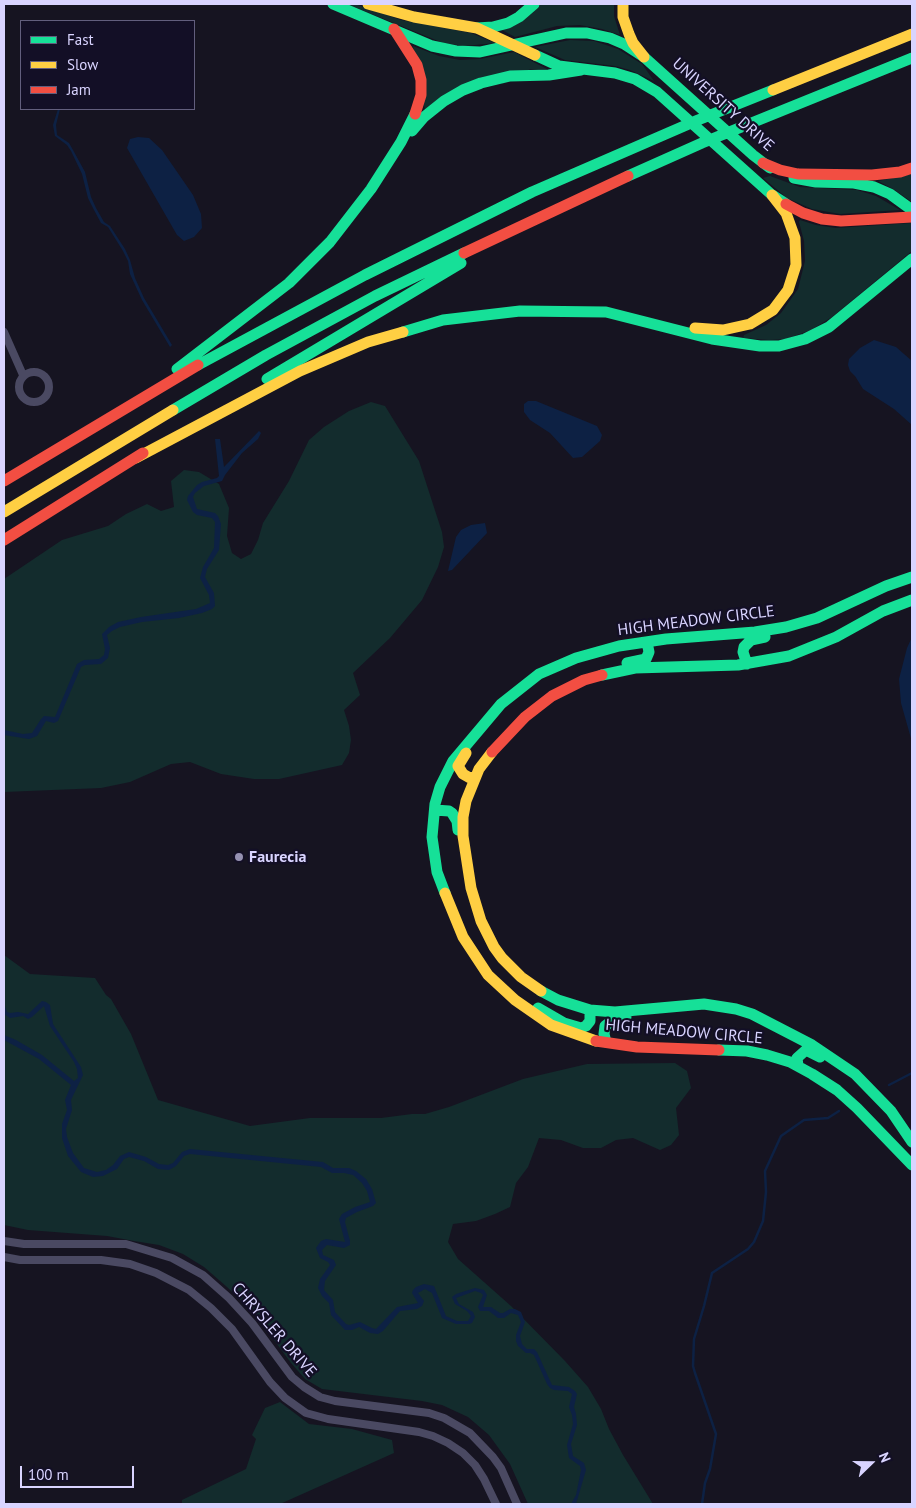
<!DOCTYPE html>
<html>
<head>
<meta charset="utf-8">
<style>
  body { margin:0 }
  #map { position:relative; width:916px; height:1508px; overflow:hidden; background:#161421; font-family:"PT Sans",sans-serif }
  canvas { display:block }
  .frame { position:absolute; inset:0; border:5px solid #d9d4ff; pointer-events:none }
  .legend { position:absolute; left:20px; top:20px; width:175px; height:90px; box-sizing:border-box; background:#130f26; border:1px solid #625e7d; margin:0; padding:6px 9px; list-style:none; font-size:15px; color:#d9d4ff }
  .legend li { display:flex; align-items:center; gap:10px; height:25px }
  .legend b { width:25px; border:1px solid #625e7d }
  .north { position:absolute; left:846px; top:1438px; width:50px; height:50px; -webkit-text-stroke:4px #130f26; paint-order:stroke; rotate:68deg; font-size:14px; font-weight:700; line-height:20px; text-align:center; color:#d9d4ff }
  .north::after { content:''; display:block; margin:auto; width:18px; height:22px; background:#d9d4ff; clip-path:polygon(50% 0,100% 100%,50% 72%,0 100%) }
  .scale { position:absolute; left:20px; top:1466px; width:114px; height:22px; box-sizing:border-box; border:2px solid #d9d4ff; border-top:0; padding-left:6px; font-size:15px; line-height:18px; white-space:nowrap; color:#d9d4ff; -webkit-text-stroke:4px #130f26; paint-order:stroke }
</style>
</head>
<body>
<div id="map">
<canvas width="916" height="1508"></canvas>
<div class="frame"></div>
<ul class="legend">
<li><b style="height:6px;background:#16e098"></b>Fast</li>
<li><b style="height:6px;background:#ffcf43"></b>Slow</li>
<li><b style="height:6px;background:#f24e42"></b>Jam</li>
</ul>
<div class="north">N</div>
<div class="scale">100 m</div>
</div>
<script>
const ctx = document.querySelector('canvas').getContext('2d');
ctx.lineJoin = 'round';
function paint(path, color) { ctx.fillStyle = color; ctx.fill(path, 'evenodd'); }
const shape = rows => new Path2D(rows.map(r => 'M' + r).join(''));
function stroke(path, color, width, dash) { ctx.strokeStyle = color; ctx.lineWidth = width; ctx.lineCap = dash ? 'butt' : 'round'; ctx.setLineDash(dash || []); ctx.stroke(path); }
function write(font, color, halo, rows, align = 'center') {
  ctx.font = font + ' "PT Sans",sans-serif'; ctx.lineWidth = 4.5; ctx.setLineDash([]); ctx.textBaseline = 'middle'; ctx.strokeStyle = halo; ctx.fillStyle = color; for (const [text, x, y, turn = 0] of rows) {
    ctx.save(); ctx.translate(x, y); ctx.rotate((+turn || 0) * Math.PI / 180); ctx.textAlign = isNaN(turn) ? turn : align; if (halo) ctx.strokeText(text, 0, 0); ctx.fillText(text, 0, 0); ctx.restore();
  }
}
paint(shape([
  [347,4,355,4,401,20,471,33,495,43,465,46,443,43],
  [540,4,614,4,614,16,620,35,602,29,580,25,557,26,515,37,502,30],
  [570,40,594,41,618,49,642,64,654,81,630,70,615,66,565,60,535,47],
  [413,46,439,56,460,60,480,59,514,52,547,69,531,69,425,110],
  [912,174,912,202,893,189,878,181],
  [770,176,800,187,857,190,876,196,900,210,840,214,812,209,787,198,763,178],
  [800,220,816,225,836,228,912,223,912,251,832,317,811,330,786,339,769,340,743,338,744,335,766,325,781,313,798,289,805,261,804,241,799,222],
  [371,402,385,406,419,461,442,532,444,547,438,567,422,600,390,638,353,673,360,695,344,710,349,726,351,740,349,753,342,765,279,779,254,779,221,774,190,762,171,764,130,782,101,788,4,792,4,579,62,540,108,526,126,514,147,504,161,511,174,507,171,481,184,470,199,472,219,484,229,508,227,536,232,553,241,559,251,554,258,540,263,523,289,481,309,440,324,427,349,411],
  [4,955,30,974,95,978,106,995,111,999,131,1034,158,1100,250,1126,310,1118,381,1118,412,1114,425,1114,449,1107,523,1079,587,1064,675,1063,687,1071,691,1088,676,1108,679,1135,671,1145,660,1150,633,1138,616,1140,601,1148,583,1148,561,1140,539,1138,528,1167,516,1183,510,1207,495,1214,476,1221,453,1224,448,1242,458,1259,511,1306,565,1361,588,1387,601,1409,609,1429,623,1455,653,1504,528,1504,510,1464,489,1435,468,1417,442,1405,422,1401,322,1389,305,1379,291,1363,254,1313,227,1287,204,1267,183,1254,159,1245,134,1241,107,1236,28,1230,4,1225],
  [280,1402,309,1424,352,1429,392,1440,394,1453,280,1504,182,1504,182,1500,246,1469,256,1439,252,1435,265,1408]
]), '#132c2d');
paint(shape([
  [58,109,60,109,56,125,57,135,69,143,73,150,85,172,91,197,96,208,104,222,110,226,125,249,130,260,135,278,144,298,172,345,170,347,142,300,130,274,128,261,123,251,108,227,101,223,94,210,88,198,82,174,71,151,67,145,55,136,53,125],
  [138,137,149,138,162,150,193,195,201,214,202,228,194,237,184,241,177,235,127,148,130,139],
  [874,340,896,347,912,361,912,425,894,409,863,389,855,376,850,371,848,365,849,359,860,348],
  [528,401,536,401,597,426,602,435,600,441,582,457,573,458,550,433,530,420,524,412,524,404],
  [259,431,261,433,258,439,242,453,225,475,222,481,204,486,195,493,193,497,197,509,215,513,218,516,221,524,219,550,207,569,205,577,214,593,215,606,212,609,202,613,179,618,142,622,120,627,112,631,107,635,110,648,108,658,101,664,85,665,81,667,58,721,54,723,46,721,37,736,29,739,4,735,4,730,23,734,32,733,41,719,44,716,55,717,77,664,84,660,99,659,104,655,105,649,102,634,109,627,118,622,141,617,196,609,210,603,209,595,200,578,203,567,214,548,215,522,212,518,197,515,193,512,187,500,188,496,197,485,202,482,217,478,219,476,215,439,220,439,224,467],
  [485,523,487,533,452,570,448,571,456,537,461,530,471,525],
  [912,637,912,742,901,703,899,679,907,648],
  [42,1001,46,1002,50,1005,53,1024,81,1067,83,1075,71,1100,72,1110,66,1129,67,1137,73,1153,84,1168,97,1172,106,1170,113,1165,120,1156,129,1152,146,1157,159,1164,168,1165,173,1163,182,1152,190,1149,323,1162,333,1168,349,1168,356,1171,366,1179,372,1189,376,1203,373,1206,357,1212,346,1218,345,1222,350,1241,350,1245,344,1248,327,1245,322,1250,323,1255,334,1260,336,1265,325,1281,324,1290,333,1300,335,1312,346,1324,349,1325,360,1322,372,1328,376,1329,397,1307,418,1303,412,1293,413,1290,416,1287,424,1284,434,1286,446,1316,457,1321,468,1321,471,1316,467,1311,455,1304,452,1297,456,1294,475,1288,484,1290,487,1295,483,1307,491,1307,500,1313,503,1313,510,1309,515,1309,521,1312,525,1322,520,1336,522,1344,527,1349,534,1349,537,1352,552,1385,569,1387,575,1391,577,1394,574,1407,576,1414,577,1425,571,1444,573,1456,584,1463,586,1470,576,1504,572,1504,572,1502,576,1495,581,1470,580,1466,569,1458,567,1445,573,1424,572,1415,569,1407,572,1394,568,1391,554,1390,550,1388,547,1384,534,1355,530,1353,526,1353,518,1346,516,1341,516,1335,521,1322,518,1315,511,1313,504,1318,498,1318,489,1311,480,1311,478,1307,483,1295,481,1293,475,1291,456,1298,459,1304,473,1312,475,1317,472,1323,469,1324,456,1324,442,1318,432,1293,425,1289,418,1293,424,1301,422,1306,417,1309,400,1311,383,1331,378,1334,370,1333,359,1327,352,1330,345,1330,331,1315,329,1303,322,1296,318,1288,320,1279,330,1265,328,1262,320,1258,316,1248,321,1241,326,1239,345,1242,339,1219,342,1214,355,1207,370,1202,367,1191,362,1183,353,1175,344,1173,332,1173,321,1167,190,1154,184,1156,176,1166,169,1170,158,1169,144,1161,129,1157,124,1159,117,1169,103,1176,93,1177,81,1172,68,1156,62,1138,62,1124,67,1110,65,1100,71,1085,39,1059,4,1040,4,1035,16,1040,42,1055,74,1081,78,1078,77,1069,74,1062,50,1026,44,1006,32,1017,28,1019,23,1016,10,1018,4,1014,4,1004,7,1012,10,1013,18,1012,28,1014]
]), '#0d2144');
stroke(shape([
  [889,1085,912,1073],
  [702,1504,705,1483,710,1469,716,1434,695,1373,693,1366,694,1339,704,1306,712,1273,748,1249,754,1242,763,1221,766,1192,765,1171,781,1136,804,1120,828,1118,839,1111]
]), '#0d2144', 2.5);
stroke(shape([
  [4,332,23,375],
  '19 387a15 15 0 1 1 30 0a15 15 0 1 1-30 0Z',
  [4,1241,24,1244,126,1244,172,1258,203,1275,229,1298,252,1323,292,1377,304,1387,320,1397,335,1401,429,1413,444,1418,470,1433,493,1457,501,1468,517,1504],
  [4,1257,20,1260,101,1260,130,1264,156,1273,189,1290,211,1308,232,1329,270,1382,285,1398,306,1413,328,1419,419,1432,433,1436,448,1443,463,1453,475,1465,484,1479,496,1504]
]), '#4a4962', 8);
stroke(shape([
  [333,4,432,46,456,51,480,52,566,33,587,33,610,38,624,44,644,57,753,155,770,168],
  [477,28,493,27,508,23,519,17,534,4],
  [535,55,559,66,615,73,635,79,657,92,772,195,786,204],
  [412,131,424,117,444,101,463,90,481,83,510,76,549,75,581,70],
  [628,176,702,143,912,58],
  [794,178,816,182,854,183,874,187,890,194,912,210],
  [403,332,443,320,520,311,606,312,712,339,760,346,779,346,805,339,829,327,912,259],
  [198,365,365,275,532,192,698,120,773,90],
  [177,369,289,283,330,242,371,189,401,142,415,114],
  [267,379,461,263],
  [173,410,266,355,375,296,464,253],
  [627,663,646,659,649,652,647,642],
  [747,664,743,652,744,647,751,640,765,637],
  [602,675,635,668,738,665,789,656,836,637,883,611,912,600],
  [435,810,449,811,452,813,457,821,458,830],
  [445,893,437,872,432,837,435,804,440,787,453,761,501,704,539,674,576,658,619,646,666,639,755,632,786,627,817,618,886,586,912,577],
  [541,991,558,1000,590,1010,615,1012,704,1004,736,1009,752,1014,812,1045,855,1074,891,1111,912,1142],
  [538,1008,564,1023,581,1028,586,1026,590,1021,590,1010],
  [606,1042,604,1034,605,1026,616,1018,626,1017],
  [719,1050,747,1051,767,1055,790,1062,812,1074,837,1090,857,1108,912,1165],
  [798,1066,797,1058,806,1050,820,1057]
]), '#16e098', 11);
stroke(shape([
  [368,4,414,17,477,28,535,55],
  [623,4,623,17,629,34,633,43,644,57],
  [773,90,912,34],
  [695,328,723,330,750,324,773,310,788,290,796,265,795,238,786,213,772,195],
  [136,458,300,371,368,342,403,332],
  [4,512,173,410],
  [492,752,479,769,466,801,463,817,463,836,471,888,481,921,494,947,502,958,521,977,541,991],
  [466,753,458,766,463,774,470,778,475,777],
  [445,893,463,937,488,975,515,1000,551,1025,596,1041]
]), '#ffcf43', 11);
stroke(shape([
  [394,29,417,65,421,80,421,95,415,114],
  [763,163,780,170,798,174,872,175,900,172,912,168],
  [786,204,803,213,822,219,841,221,912,217],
  [464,253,628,176],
  [4,481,198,365],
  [4,540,143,453],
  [492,752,525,717,552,696,584,680,602,675],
  [596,1041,637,1047,719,1050]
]), '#f24e42', 11);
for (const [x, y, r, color] of [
  [239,857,5,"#9591b1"]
]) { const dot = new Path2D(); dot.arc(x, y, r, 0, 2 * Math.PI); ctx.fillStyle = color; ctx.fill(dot); stroke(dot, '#130f26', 2); }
write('16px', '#d9d4ff', '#130f26', [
  ["UNIVERSITY DRIVE",723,105,42],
  ["HIGH MEADOW CIRCLE",696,621,-7],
  ["HIGH MEADOW CIRCLE",684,1032,5],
  ["CHRYSLER DRIVE",274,1330,49]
]);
write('bold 16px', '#d9d4ff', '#130f26', [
  ["Faurecia",249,857]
], 'left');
</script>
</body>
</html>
